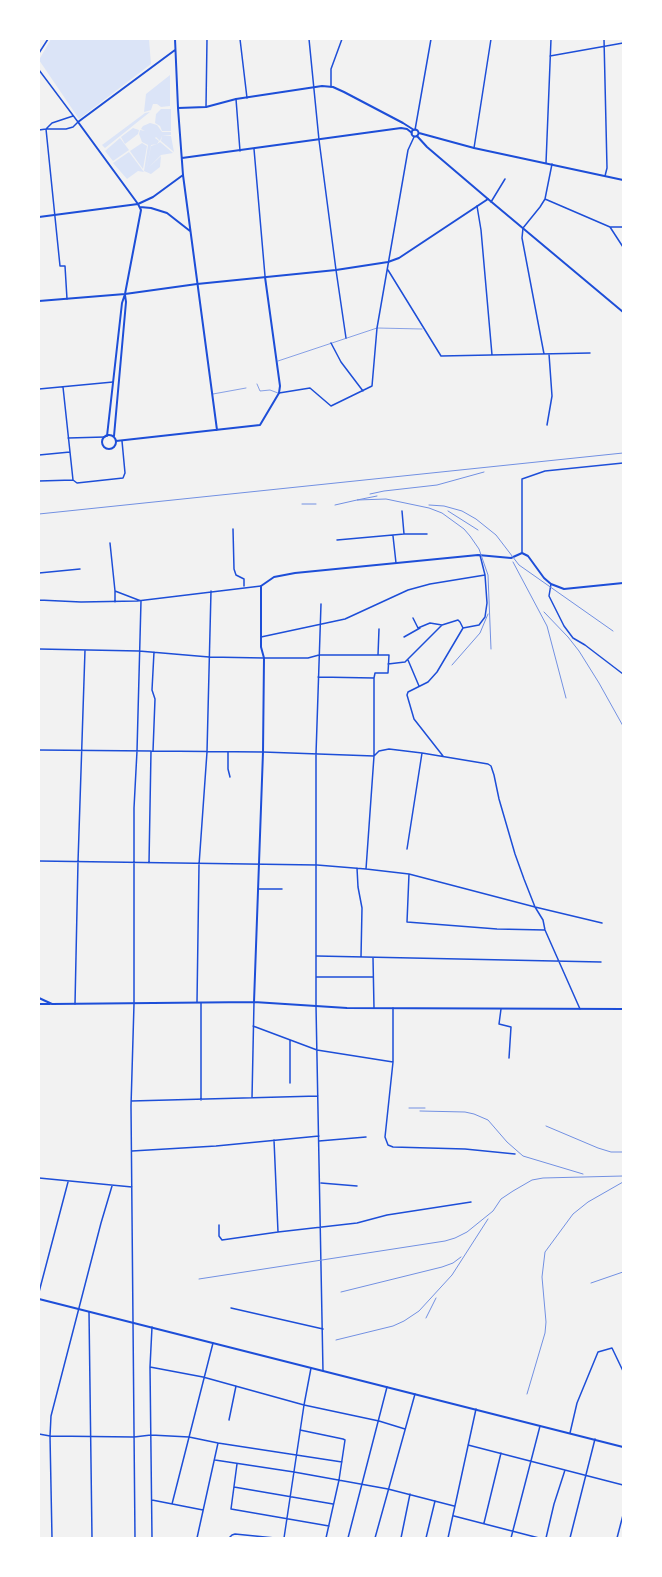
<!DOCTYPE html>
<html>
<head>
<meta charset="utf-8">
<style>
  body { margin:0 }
  #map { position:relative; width:662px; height:1577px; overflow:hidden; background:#f2f2f2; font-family:"Exo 2",sans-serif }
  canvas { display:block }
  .frame { position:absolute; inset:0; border:40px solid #fff; pointer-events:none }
</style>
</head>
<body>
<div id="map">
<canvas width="662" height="1577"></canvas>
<div class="frame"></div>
</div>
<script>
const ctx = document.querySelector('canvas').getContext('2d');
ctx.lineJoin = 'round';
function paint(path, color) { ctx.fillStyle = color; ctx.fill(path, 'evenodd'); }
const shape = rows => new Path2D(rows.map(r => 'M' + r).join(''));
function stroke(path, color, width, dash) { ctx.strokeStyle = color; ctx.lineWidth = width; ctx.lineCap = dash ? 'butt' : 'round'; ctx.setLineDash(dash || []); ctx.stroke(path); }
paint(shape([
  [51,39,149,39,151,64,79,119,39,60],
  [170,75,170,106,161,107,157,104,153,104,151,110,144,112,146,94],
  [161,109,171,109,171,131,162,131,160,126,155,123,156,114],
  [150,112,105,148,102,145,145,113],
  [150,123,157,125,162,132,171,132,171,135,162,136,160,141,156,137,155,138,159,141,157,144,151,145,146,171,151,146,157,144,160,142,173,153,161,155,148,168,161,156,160,167,151,174,144,171,148,145,142,142,139,134,140,130,145,131,141,129,143,126],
  [133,128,139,130,138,134,125,144,121,137],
  [162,136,171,136,174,152,161,141],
  [120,138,129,150,113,161,105,151],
  [142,143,147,146,143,169,130,151],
  [129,152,144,172,138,171,127,179,113,163]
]), '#dbe4f7');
stroke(shape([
  [278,361,377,328,422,329],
  [257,384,260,391,270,390,278,393],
  [213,394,246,388]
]), '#1d4ed8', 0.5);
stroke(shape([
  [240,39,247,98],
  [309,39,319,140,336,270,346,338],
  [604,39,607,168,605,176],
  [39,53,48,39],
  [550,56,623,43],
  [39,70,78,122,73,127,66,129,46,129,60,266,65,266,67,299],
  [331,87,331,69,342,39],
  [236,99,240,151],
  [206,107,207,39],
  [39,130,46,129,52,123,73,116],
  [415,130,431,39],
  [474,148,491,39],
  [254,149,265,276],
  [546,163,551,39],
  [545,199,610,227,623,227],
  [491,202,505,179],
  [477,206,481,230,492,355],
  [610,227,623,247],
  [388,270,441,356,590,353],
  [331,343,341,362,363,391],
  [544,354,522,238,523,228,540,207,545,199,552,164],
  [63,387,73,480],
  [39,389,113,382],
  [279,393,310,388,331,406,372,386,377,328,408,150,414,137],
  [547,425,552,396,549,354],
  [68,438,105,437],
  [39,455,70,452],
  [73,480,77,483,123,478,125,473,122,441],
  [39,481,73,480],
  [402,511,404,534],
  [233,529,234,569,236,575,244,579,244,586],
  [393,536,396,563],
  [337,540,404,534,427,534],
  [110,543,115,591,141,601,137,751,134,808,134,1004,131,1106,135,1538],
  [522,552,522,479,545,471,623,463],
  [39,573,80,569],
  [551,584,549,596,564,626,573,638,585,645,623,674],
  [39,594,39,602],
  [39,600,81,602,137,601,261,586],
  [115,602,115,591],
  [321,604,316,754,316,1006,323,1371],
  [413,618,418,628,430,623,442,625],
  [463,628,479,625,485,617,487,603,485,575,480,555],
  [261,637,345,619,408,590,430,584,485,575],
  [404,637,420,628],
  [39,649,139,651,209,657,264,658,308,658,319,655,389,655,388,673,375,673,374,678,374,756,366,869],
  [378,655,379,629],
  [408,660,419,686],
  [388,664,405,662,442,625,458,620,460,622,463,628,437,672,428,682,408,692,407,695,414,719,443,756],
  [318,677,374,678],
  [39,750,263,752,374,756,379,751,389,749,422,753,488,764,491,766,494,775,499,799,515,854,524,879,535,907,543,920,545,930,580,1009],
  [153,751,155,699,152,690,154,652],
  [228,752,228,769,230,777],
  [407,849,422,753],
  [39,861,317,865,366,869,409,874,535,907,602,923],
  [149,863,151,751],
  [357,868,358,887,362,908,361,957],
  [409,874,407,922,497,929,545,930],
  [258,889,282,889],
  [317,956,601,962],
  [373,958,374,1008],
  [316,977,373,977],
  [197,1002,199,865,207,752,211,591],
  [75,1004,78,862,85,650],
  [393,1008,393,1062,385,1137,388,1145,393,1147,465,1149,515,1154],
  [501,1009,499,1024,511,1027,509,1058],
  [253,1026,317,1050,393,1062],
  [290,1040,290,1083],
  [252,1098,254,1002],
  [201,1100,201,1003],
  [131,1101,318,1096],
  [274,1140,278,1232],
  [319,1141,366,1137],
  [132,1151,216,1146,319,1136],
  [39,1178,132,1187],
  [321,1183,357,1186],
  [219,1225,219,1236,222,1240,278,1232,357,1223,387,1215,471,1202],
  [39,1292,68,1182],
  [231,1308,323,1329],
  [89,1312,92,1538],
  [152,1327,150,1367,152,1538],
  [150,1367,203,1377,304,1405,379,1421,405,1429],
  [229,1420,236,1386],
  [300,1430,343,1439,345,1440,339,1480,326,1538],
  [570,1433,577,1403,598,1352,612,1348,623,1371],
  [39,1434,50,1436,134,1437,151,1435,189,1437,218,1443,342,1462],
  [468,1445,623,1485],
  [215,1460,294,1472,388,1489,454,1506],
  [237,1464,231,1509,329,1526],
  [234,1487,333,1504],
  [152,1500,203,1510],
  [172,1504,213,1343],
  [454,1516,539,1538],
  [484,1523,501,1453],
  [52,1538,50,1436,51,1416,101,1223,112,1186],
  [197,1538,218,1443],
  [229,1538,232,1535,235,1534,275,1538],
  [284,1538,304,1405,311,1368],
  [348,1538,387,1387],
  [375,1538,415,1394],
  [401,1538,410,1494],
  [426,1538,435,1501],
  [448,1538,476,1409],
  [511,1538,540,1426],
  [546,1538,554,1504,565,1470],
  [570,1538,595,1439],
  [617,1538,623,1515]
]), '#1d4ed8', 1.5);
stroke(shape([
  [175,39,178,108,183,175,217,430],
  [178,108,206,107,236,99,322,86,333,87,344,92,403,123,414,130],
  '411.5 133a3.5 3.5 0 1 1 7 0a3.5 3.5 0 1 1-7 0Z',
  [419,133,474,148,623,180],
  [417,136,427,147,488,199],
  [182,158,401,128,407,129,412,133],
  [140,207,151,208,167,213,190,231],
  [39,217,138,204,153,197,183,175],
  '102 442a7 7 0 1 1 14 0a7 7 0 1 1-14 0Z',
  [107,436,122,303,125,294,141,210,138,204,78,122,175,50],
  [114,436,126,302,125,295],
  [116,441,260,425,279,393,280,386,265,277],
  [39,998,52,1004,254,1002,347,1008,623,1009],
  [254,1002,263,752,264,658,261,647,261,586,274,577,295,573,478,555,511,558,522,553,528,556,544,578,551,584,564,589,623,583],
  [39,1004,50,1004],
  [39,1299,623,1447]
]), '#1d4ed8', 2);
stroke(shape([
  [39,301,125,294,197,284,336,270,388,262,399,258,488,199,623,312]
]), '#1d4ed8', 2);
stroke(shape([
  [370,494,384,491,437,485,484,472],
  [377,496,357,500,386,499,429,508,442,513,464,529,470,536,479,549,488,575,491,649],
  [302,504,316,504],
  [335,505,357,500],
  [429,505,444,506,462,511,476,519,496,535,519,565,613,631],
  [448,511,478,530],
  [39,514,623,453],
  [513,562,547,626,566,698],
  [544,612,568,637,579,651,599,683,623,726],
  [452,665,480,633,488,614],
  [409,1108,425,1108],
  [420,1111,465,1112,474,1114,488,1120,507,1142,523,1156,583,1174],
  [546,1126,598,1148,611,1152,623,1152],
  [199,1279,445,1241,455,1238,467,1232,493,1211,501,1199,513,1191,532,1180,543,1178,623,1176],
  [591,1283,623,1272],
  [341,1292,442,1267,453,1263,461,1257],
  [426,1318,436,1298],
  [336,1340,393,1326,404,1321,419,1311,452,1275,488,1219],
  [527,1394,545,1333,546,1322,542,1277,545,1252,573,1214,588,1202,623,1182]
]), '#7290e2', 1);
</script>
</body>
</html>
